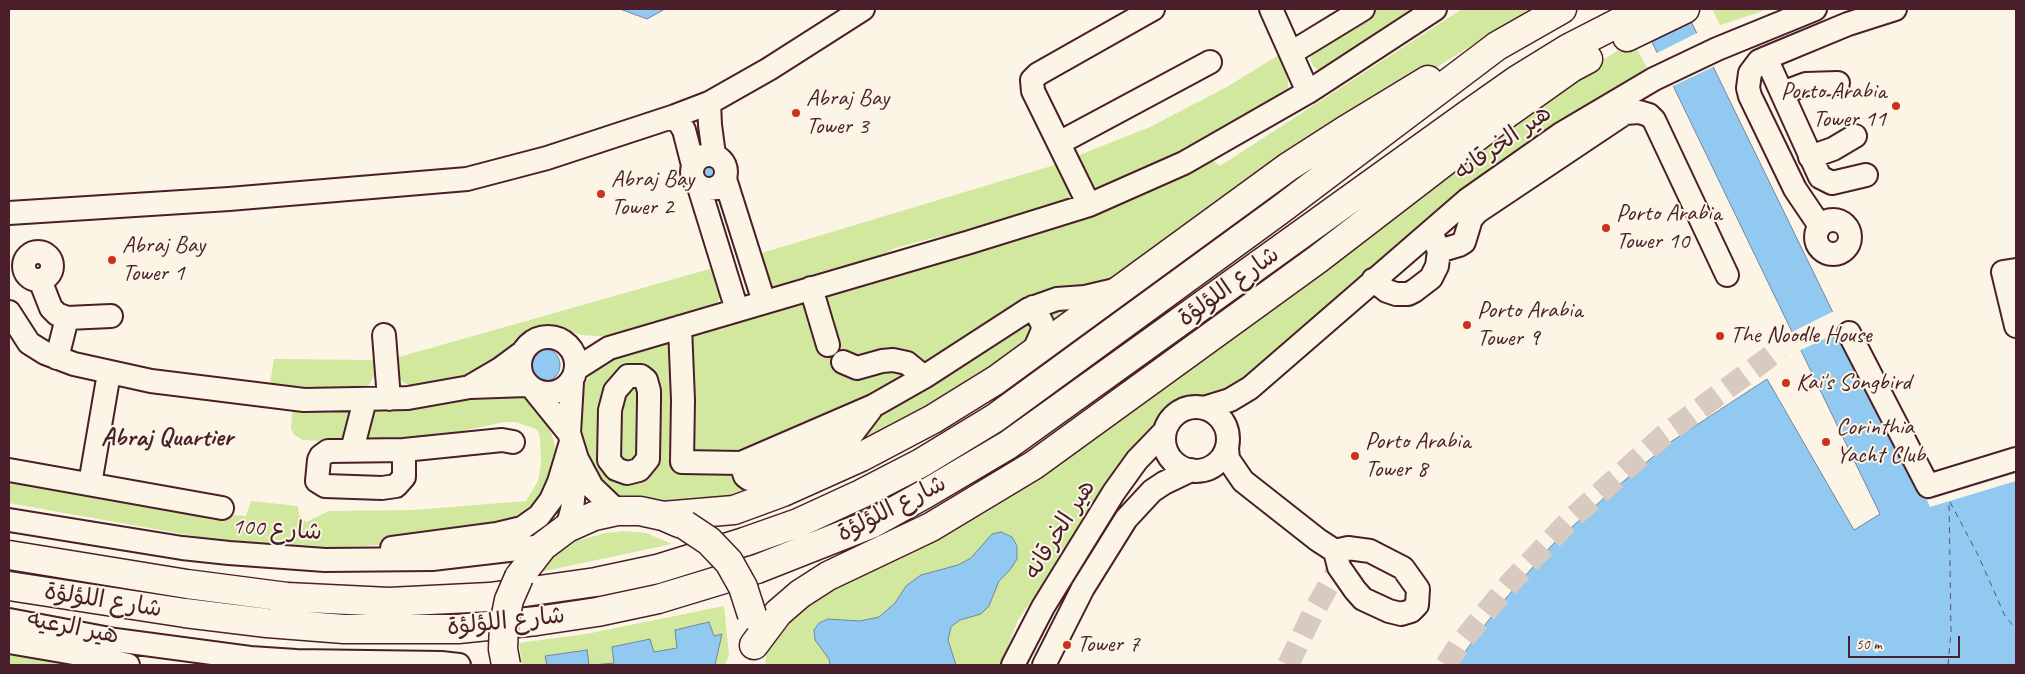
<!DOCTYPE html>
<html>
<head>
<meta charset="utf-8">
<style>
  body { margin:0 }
  #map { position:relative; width:2025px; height:674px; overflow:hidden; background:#fcf5e5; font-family:Caveat,sans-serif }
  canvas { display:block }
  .frame { position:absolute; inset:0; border:10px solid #4a1f2b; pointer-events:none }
  .scale { position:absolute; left:1848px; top:636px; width:112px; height:22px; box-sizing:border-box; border:2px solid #4a1f2b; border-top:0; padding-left:6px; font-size:15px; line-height:18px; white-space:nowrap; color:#4a1f2b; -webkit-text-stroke:4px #fcf5e5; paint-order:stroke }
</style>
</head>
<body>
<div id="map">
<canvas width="2025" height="674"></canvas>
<div class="frame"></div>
<div class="scale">50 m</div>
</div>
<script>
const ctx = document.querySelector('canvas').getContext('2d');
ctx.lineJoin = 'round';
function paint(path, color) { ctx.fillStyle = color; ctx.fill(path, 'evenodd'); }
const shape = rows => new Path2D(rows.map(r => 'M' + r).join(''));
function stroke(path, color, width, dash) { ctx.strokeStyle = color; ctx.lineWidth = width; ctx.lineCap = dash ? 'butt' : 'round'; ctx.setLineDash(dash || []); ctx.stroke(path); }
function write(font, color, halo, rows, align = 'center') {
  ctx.font = font + ' Caveat,"Playpen Sans Arabic",sans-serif'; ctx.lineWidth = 4; ctx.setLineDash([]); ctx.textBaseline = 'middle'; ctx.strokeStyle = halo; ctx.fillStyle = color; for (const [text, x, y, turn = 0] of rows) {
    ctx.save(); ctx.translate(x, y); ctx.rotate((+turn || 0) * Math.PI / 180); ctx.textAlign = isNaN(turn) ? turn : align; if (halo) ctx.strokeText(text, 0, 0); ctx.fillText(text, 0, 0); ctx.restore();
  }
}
paint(shape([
  [1376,9,1411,9,1349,51,1351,54,1320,71,1313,66,1310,58,1313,52],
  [1462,9,1530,9,1336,130,925,412,829,462,731,501,672,504,621,498,610,494,595,482,577,430,580,393,589,376,596,366,608,356,1196,169,1214,161,1220,166],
  [1712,9,1769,9,1720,25],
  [1633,41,1650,74,1249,383,1202,402,1188,402,1172,407,1157,421,1018,620,1001,665,765,665,767,650,793,606,910,545,1548,95],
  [1279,55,1288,78,1288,88,1284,96,1181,155,1097,191,1093,189,1077,156,1150,127,1225,88],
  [1058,164,1072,193,1072,200,966,232,937,237,895,248,870,261,781,287,770,286,755,255],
  [713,268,722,295,714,307,610,337,582,335,549,324,538,325,530,330,481,376,416,386,406,384,396,377,392,359],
  [274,359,372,360,374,361,374,376,368,387,356,390,279,387,270,384],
  [479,393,514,393,529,400,546,417,558,455,556,470,528,517,450,535,376,545,306,551,255,547,9,503,9,479,208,513,246,516,251,501,298,506,299,515,306,522,329,511,414,510,526,501,538,481,541,464,540,438,538,431,534,428,515,422,505,422,452,433,387,440,367,440,373,410,375,408],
  [296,409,349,410,351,413,343,442,303,440,294,435,291,428,292,413],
  [623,531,646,533,672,544,540,572,555,556,576,541,606,533],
  [724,606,729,655,725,665,522,665,519,643,586,634],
  [9,651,91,665,9,665]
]), '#d1e89e');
const water = shape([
  [620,9,665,9,647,19,620,9],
  [1636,9,1685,9,1922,495,2016,466,2016,665,1455,665,1500,605,1552,545,1613,490,1672,441,1767,379,1854,530,1880,514,1636,9],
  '702 172a9 9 0 1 1 18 0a9 9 0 1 1-18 0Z',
  '526 365a17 17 0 1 1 34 0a17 17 0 1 1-34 0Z',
  [1001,532,1012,537,1017,546,1017,559,1010,570,999,581,989,606,981,614,960,620,951,627,948,640,956,665,830,665,829,659,815,640,814,630,819,623,828,619,860,621,879,617,895,603,906,586,921,575,958,565,971,558,992,534,1001,532],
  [709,622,714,636,722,634,715,665,592,665,614,663,612,647,650,639,654,652,677,648,675,630,709,622],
  [587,650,589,665,547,665,545,656,587,650]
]);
paint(water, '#91c9f0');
stroke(water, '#7585a1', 1);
paint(shape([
  [1699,32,1715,66,1671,87,1655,54],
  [1834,311,1843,330,1799,351,1790,333],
  [2016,473,2016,481,1930,507,1927,500]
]), '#fcf5e5');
stroke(shape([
  [1950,502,1978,555,2005,616,2016,629],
  [1948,665,1951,632,1949,501]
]), '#5f5266', 1, [6, 5]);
stroke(shape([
  [1288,665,1314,611,1339,567],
  [1446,665,1459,645,1510,583,1570,520,1663,436,1780,349]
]), '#d8cac0', 22, [22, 11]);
const minor = shape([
  [1271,9,1308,92],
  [1291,53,1363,9],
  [1766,58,1820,177,1832,183,1866,175],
  [1782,93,1806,84,1838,83],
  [709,103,710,125,714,155],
  [675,116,684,130,693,165],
  [1059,143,1210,62],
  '692 172a17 17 0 1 1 34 0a17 17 0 1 1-34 0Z',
  [1810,157,1833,149,1855,136],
  [725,179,764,302],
  [699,187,737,310],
  [1089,205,1033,91,1032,80,1038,74,1153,9],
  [9,213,229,199,467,179,547,158,675,116,709,103,769,69,863,9],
  '1816 237a17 17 0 1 1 34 0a17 17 0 1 1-34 0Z',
  [1820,226,1795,189,1750,96,1748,88,1750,73,1759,61,1766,58,1848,24,1895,9],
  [1439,251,1459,245,1464,242,1471,219,1477,212,1625,113,1639,112,1649,115,1654,120,1727,275],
  '24 266a14 14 0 1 1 28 0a14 14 0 1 1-28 0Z',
  [2016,270,2003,272,2016,326],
  [40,280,51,308,57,314,67,318,111,316],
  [1373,280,1387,291,1396,294,1408,294,1414,291,1431,278,1437,266,1439,251,1434,239],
  [811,288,828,345],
  [1033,307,1042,323,1043,330,1033,353],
  [9,312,29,343,45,353,74,364,151,381,304,400,408,398,470,387,527,385],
  [680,327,683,400,682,462,741,463,873,406,924,377,1029,309,1057,299,1085,297,1115,290],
  [1849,333,1928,486,2016,459],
  [384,335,389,399],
  '520 365a28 28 0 1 1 56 0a28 28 0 1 1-56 0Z',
  [57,358,67,318],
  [843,362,857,368,882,361,893,360,907,363,924,377],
  [576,369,609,348,970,242,1089,205,1184,163,1308,92,1435,9],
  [628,376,641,376,646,380,649,391,649,401,648,459,639,470,627,473,616,469,609,460,610,410,615,391,628,376],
  [572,382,569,433,577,459,592,487,617,511],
  [471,386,500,369,523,352],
  [535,391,569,433],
  '1164 439a32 32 0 1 1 64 0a32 32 0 1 1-64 0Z',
  [1204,408,1230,400,1250,388,1467,200,1561,134,1654,79,1717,49,1815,9],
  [1227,448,1228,459,1243,481,1318,540,1335,551],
  [352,450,365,400],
  [404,450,404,477,396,486,382,488,325,486,317,481,319,460,321,456,328,451,404,450],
  [404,450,502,440,513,442],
  [741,463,745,476,749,479,754,478,849,438,871,409],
  [9,470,222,508],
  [90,484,109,373],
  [9,520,182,548,229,553,325,560,432,559,543,546],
  [567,528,572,510,577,459],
  [392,548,497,534,522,528,539,516,551,500,559,482,571,442],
  [1348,548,1370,551,1403,568,1418,589,1417,605,1411,611,1401,614,1389,611,1363,599,1355,590,1339,567,1335,551,1348,548],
  [9,620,115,640,250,658,296,661,441,663,459,665],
  [9,642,79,654,128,665],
  [1013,665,1043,607,1114,492,1137,460,1165,431],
  [1044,665,1083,588,1126,519,1152,491,1164,483,1191,470]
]);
const major = shape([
  [1627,37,1685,9],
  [663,516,734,510,783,492,861,457,933,419,996,380,1288,167,1344,131,1428,80],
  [9,555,187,584,287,597,389,602,490,597,596,582,657,569,744,542,798,523,861,494,921,463,995,418,1280,210,1497,46,1562,9],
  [519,577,543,546,567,528,594,516,617,511,640,511,663,516,679,523],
  [9,586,185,613,267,623,344,629,458,629,537,621,597,612,658,599,757,569,871,524,925,494,1008,445,1467,115,1517,80,1569,48,1645,9],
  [754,645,778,613,800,594,828,576,931,527,1034,465,1318,259,1509,112,1571,68,1588,59]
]);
stroke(minor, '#4a1f2b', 26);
stroke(major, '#4a1f2b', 31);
stroke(minor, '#fcf5e5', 22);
stroke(major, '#fcf5e5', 28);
const majorBridge = shape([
  [685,525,709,541,729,562,743,587,752,615],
  [506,665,503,649,504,624,509,600,519,577]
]);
stroke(majorBridge, '#4a1f2b', 31, []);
stroke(majorBridge, '#fcf5e5', 28);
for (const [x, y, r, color] of [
  [1896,106,5,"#c8321e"],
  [796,113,5,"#c8321e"],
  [601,194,5,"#c8321e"],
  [1606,228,5,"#c8321e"],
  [112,260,5,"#c8321e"],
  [1467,325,5,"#c8321e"],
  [1720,336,5,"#c8321e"],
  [1786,383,5,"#c8321e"],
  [1826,442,5,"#c8321e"],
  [1355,456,5,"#c8321e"],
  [1067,645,5,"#c8321e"]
]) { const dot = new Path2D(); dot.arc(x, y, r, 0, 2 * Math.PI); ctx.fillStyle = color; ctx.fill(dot); stroke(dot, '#fcf5e5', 2); }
write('24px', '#4a1f2b', '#fcf5e5', [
  ["Porto Arabia",1886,92,"right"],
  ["Tower 11",1886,120,"right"],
  ["Abraj Bay",806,99],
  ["Tower 3",806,127],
  ["Abraj Bay",611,180],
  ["Tower 2",611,208],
  ["Porto Arabia",1616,214],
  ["Tower 10",1616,242],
  ["Abraj Bay",122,246],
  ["Tower 1",122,274],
  ["Porto Arabia",1477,311],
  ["Tower 9",1477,339],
  ["The Noodle House",1730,336],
  ["Kai's Songbird",1796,383],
  ["Corinthia",1836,428],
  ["Yacht Club",1836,456],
  ["Porto Arabia",1365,442],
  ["Tower 8",1365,470],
  ["Tower 7",1077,645]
], 'left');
write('24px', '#4a1f2b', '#fcf5e5', [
  ["هير الخرقانه",1503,143,-35],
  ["شارع اللؤلؤة",1229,287,-36],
  ["شارع اللؤلؤة",892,509,-27],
  ["شارع 100",277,530,4],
  ["هير الخرقانه",1060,530,-58],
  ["شارع اللؤلؤة",103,601,9],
  ["شارع اللؤلؤة",506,622,-6],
  ["هير الرعيه",73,628,11]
]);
write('bold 26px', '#4a1f2b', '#fcf5e5', [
  ["Abraj Quartier",167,438]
]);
</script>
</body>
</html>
